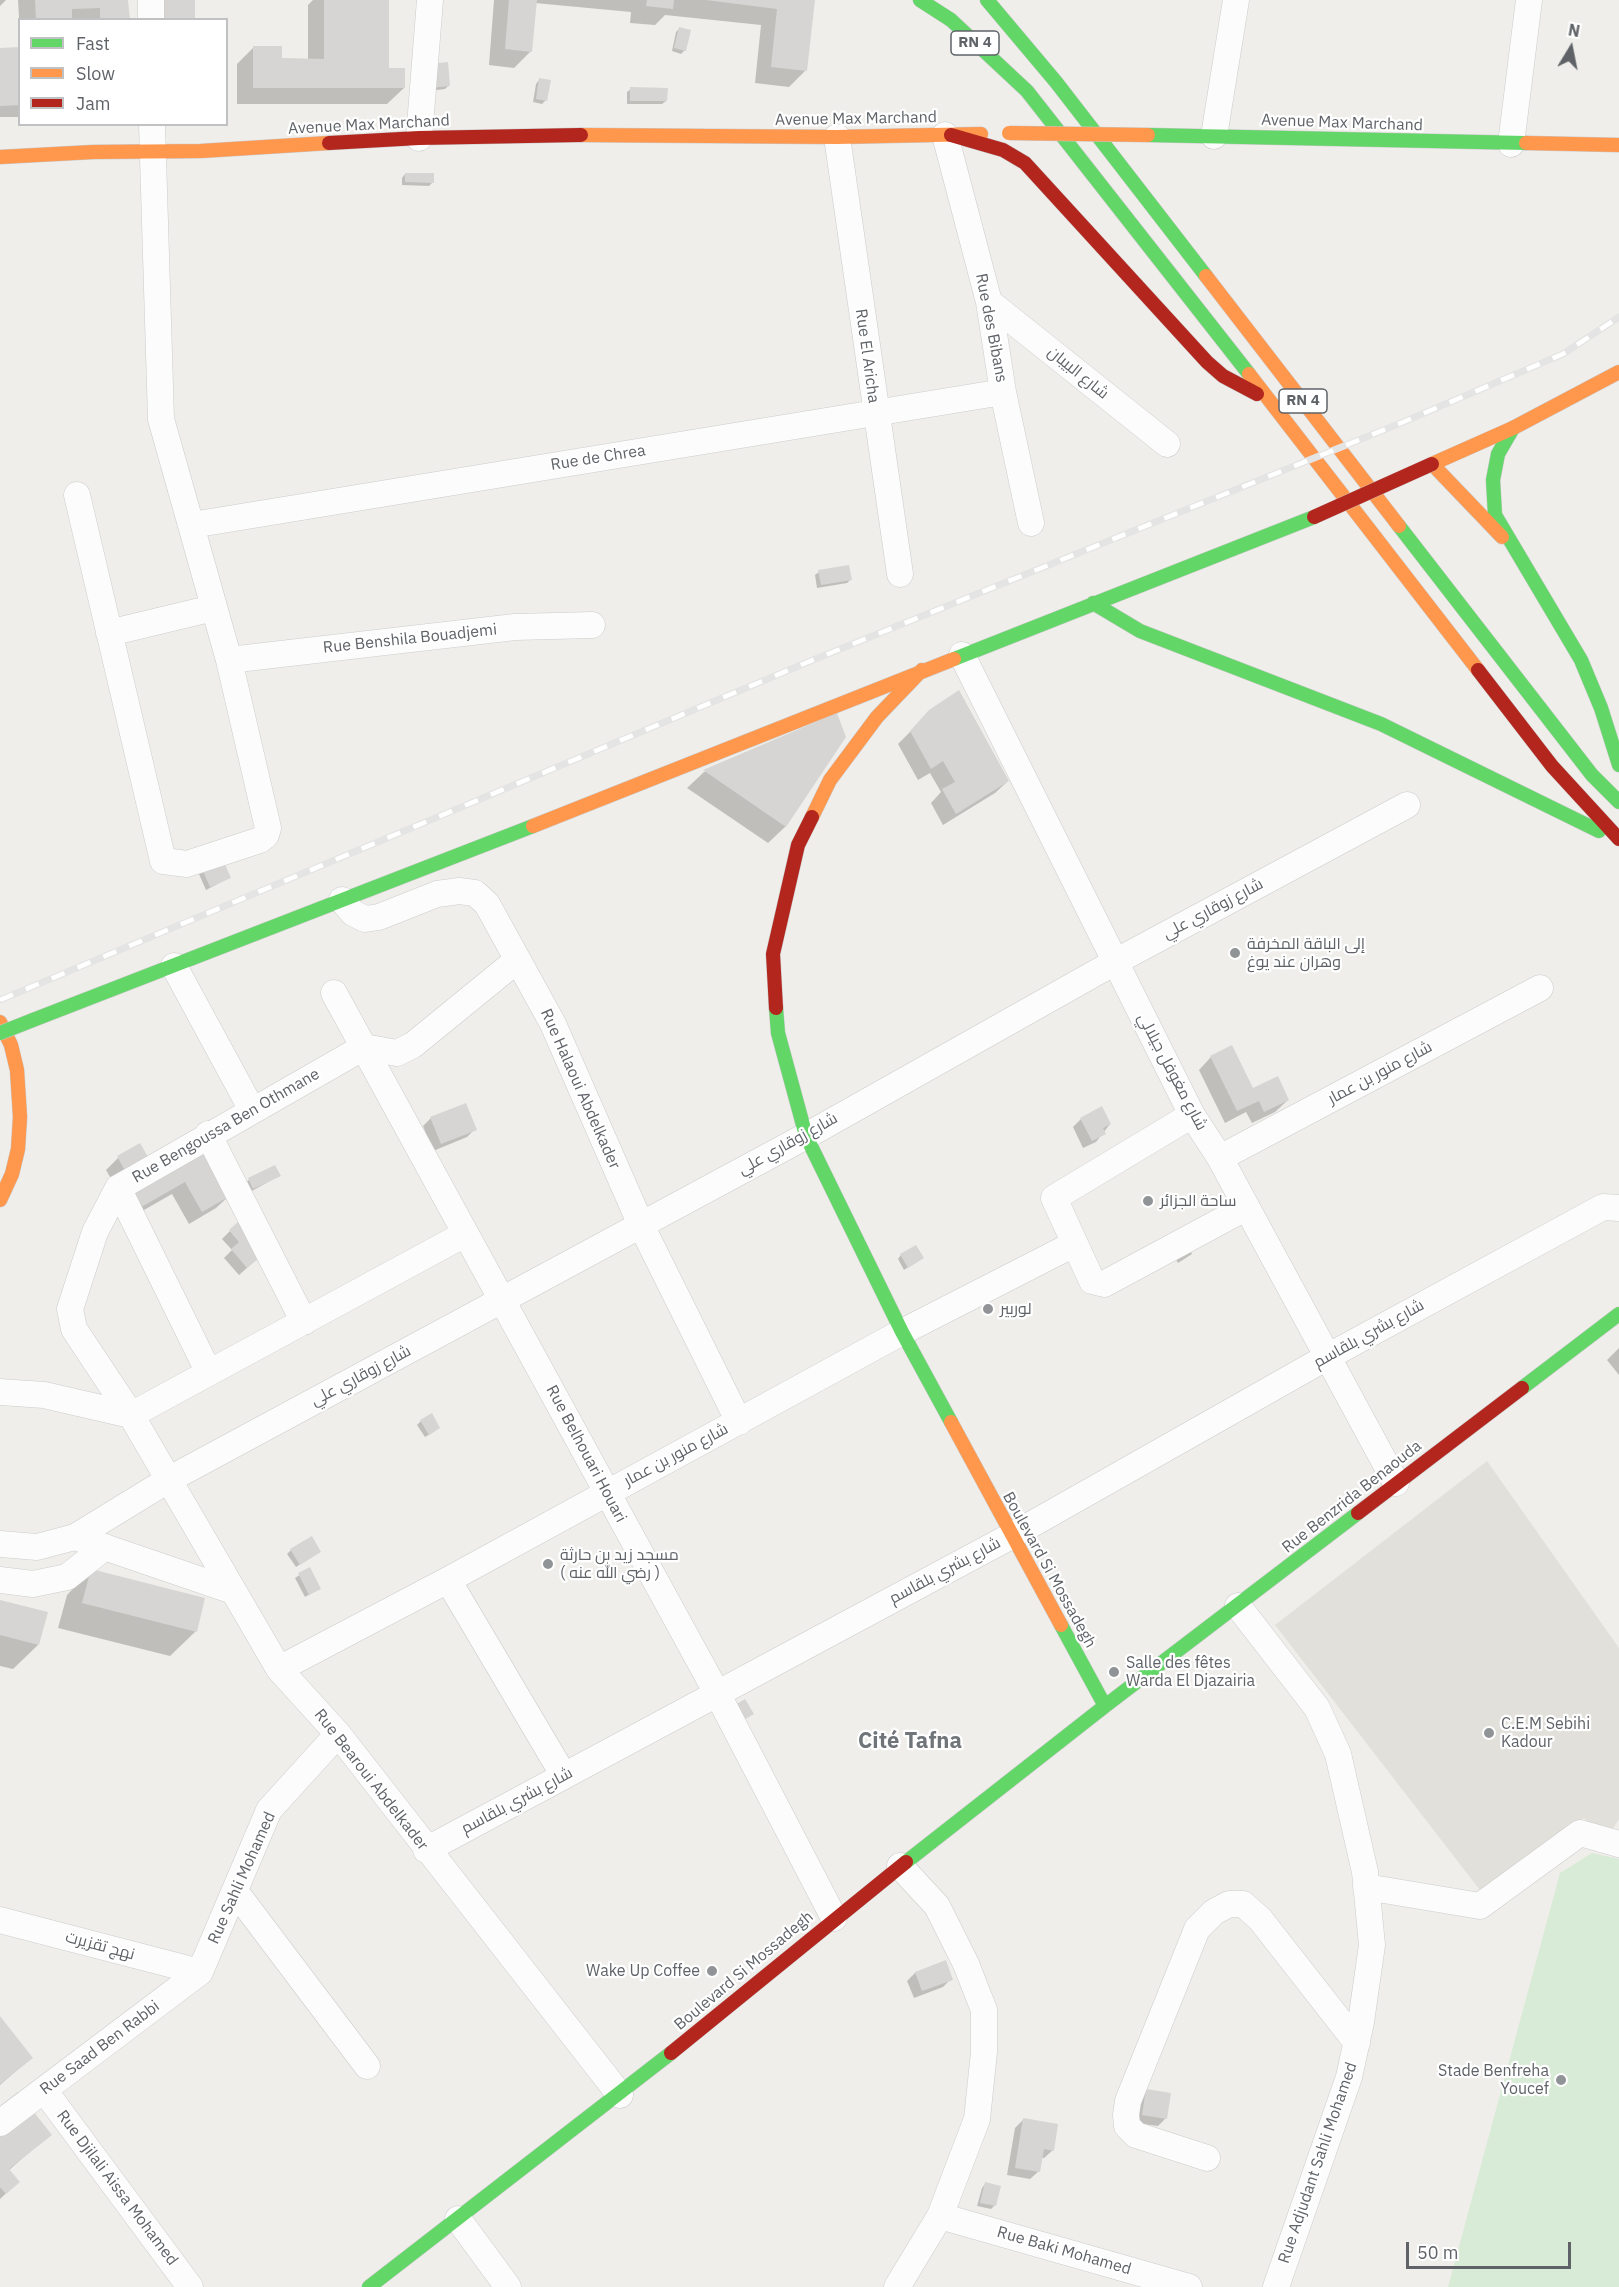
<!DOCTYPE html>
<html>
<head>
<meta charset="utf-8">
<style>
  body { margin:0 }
  #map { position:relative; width:1619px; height:2287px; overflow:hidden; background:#efeeea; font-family:"IBM Plex Sans",sans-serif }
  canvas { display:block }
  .legend { position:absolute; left:18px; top:18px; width:210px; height:108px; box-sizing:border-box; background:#fff; border:2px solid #bfc1c3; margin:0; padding:8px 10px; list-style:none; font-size:18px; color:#5f6368 }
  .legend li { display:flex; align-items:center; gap:12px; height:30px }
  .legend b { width:30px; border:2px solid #bfc1c3 }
  .north { position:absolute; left:1541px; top:18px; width:60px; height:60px; -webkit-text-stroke:4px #fff; paint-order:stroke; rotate:10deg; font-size:16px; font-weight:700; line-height:24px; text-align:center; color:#5f6368 }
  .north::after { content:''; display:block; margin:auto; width:21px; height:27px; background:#5f6368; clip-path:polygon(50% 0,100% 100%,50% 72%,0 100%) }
  .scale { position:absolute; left:1406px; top:2242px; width:165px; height:27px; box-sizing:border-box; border:3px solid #5f6368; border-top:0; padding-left:8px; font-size:18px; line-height:21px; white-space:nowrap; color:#5f6368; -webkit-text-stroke:4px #fff; paint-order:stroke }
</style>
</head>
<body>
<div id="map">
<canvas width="1619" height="2287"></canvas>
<ul class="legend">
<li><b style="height:8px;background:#63d668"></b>Fast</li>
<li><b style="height:8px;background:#ff974d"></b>Slow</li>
<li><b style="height:8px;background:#b3261e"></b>Jam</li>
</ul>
<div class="north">N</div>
<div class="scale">50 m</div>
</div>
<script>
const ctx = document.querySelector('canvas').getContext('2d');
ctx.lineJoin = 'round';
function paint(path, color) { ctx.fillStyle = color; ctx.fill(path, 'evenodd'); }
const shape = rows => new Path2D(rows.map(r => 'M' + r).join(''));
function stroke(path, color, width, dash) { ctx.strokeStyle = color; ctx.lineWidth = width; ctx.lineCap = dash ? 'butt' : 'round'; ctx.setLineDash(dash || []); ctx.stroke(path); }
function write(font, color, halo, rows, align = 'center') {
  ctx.font = font + ' "IBM Plex Sans",Cairo,sans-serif'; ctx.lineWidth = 4.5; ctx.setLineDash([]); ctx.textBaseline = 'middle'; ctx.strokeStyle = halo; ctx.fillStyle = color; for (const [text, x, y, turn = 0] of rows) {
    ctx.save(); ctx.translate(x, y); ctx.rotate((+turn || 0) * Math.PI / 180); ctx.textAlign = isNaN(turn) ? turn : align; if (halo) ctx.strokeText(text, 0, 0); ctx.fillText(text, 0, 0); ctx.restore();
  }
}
paint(shape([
  [1487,1461,1619,1648,1619,1819,1606,1840,1584,1818,1483,1894,1275,1625]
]), '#e2e0da');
paint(shape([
  [1592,1853,1619,1859,1619,2287,1448,2287,1560,1873]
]), '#d8ebd6');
paint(shape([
  [0,0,6,0,0,6],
  [18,0,127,0,128,20,20,20,20,35],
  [313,0,387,0,387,69,404,88,387,104,237,104,237,64,254,47,281,60,308,60,308,5],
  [494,0,813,0,806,70,789,87,755,83,761,25,665,15,655,25,630,23,631,12,535,3,531,51,514,68,489,65],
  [679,29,685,50,681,54,672,51,676,32],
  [0,49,20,49,20,117,0,117],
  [426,69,448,86,445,89,428,91],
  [539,80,546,100,542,104,533,102,536,84],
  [631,89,666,101,662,104,627,104,627,92],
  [405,174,433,182,429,186,402,185,402,178],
  [819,572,850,580,847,583,817,588,815,575],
  [930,712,1008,781,995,793,943,825,931,803,941,792,930,773,918,780,898,744],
  [844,737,785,827,768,843,687,788,704,772],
  [203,871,229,878,206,890,199,874],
  [1211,1057,1252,1090,1288,1100,1275,1112,1252,1123,1246,1112,1225,1123,1199,1070],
  [1102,1108,1110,1124,1096,1142,1083,1148,1073,1127,1081,1119],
  [431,1118,475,1129,467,1137,433,1151,423,1126],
  [118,1158,151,1166,229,1196,216,1208,189,1224,172,1194,123,1222,117,1189,106,1170],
  [279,1176,250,1192,245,1183,249,1180],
  [230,1231,256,1260,239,1275,224,1258,232,1250,222,1239],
  [1182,1235,1192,1254,1178,1263,1168,1245],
  [901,1255,922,1258,904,1270,898,1259],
  [1619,1348,1619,1375,1607,1360],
  [421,1421,435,1431,425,1437,417,1425],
  [291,1550,319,1552,296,1567,287,1554],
  [309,1569,319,1589,305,1597,295,1578],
  [91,1570,203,1599,195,1632,170,1656,58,1628,67,1595],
  [0,1601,38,1645,13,1669,0,1666],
  [915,1973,951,1979,943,1987,914,1998,907,1981],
  [0,2019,31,2058,0,2085],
  [1146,2091,1166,2118,1158,2126,1135,2123,1138,2099],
  [0,2108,50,2134,8,2171,18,2182,0,2199],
  [1023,2120,1053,2150,1044,2158,1041,2158,1039,2171,1030,2179,1007,2175,1015,2128],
  [985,2184,994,2206,991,2209,977,2206,982,2188]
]), '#0003');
paint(shape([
  [35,0,128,0,130,20,100,20,100,8,72,9,72,19,36,20],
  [149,0,195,0,195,20,149,20],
  [324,0,389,0,389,68,405,68,405,88,253,88,253,46,282,46,282,58,324,59],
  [509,0,537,0,532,52,505,49],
  [647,0,674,0,673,9,646,6],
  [706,0,815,0,807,71,771,67,777,9],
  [679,27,691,30,686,51,674,48],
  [20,47,20,105,0,106,0,48],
  [448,62,450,86,431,88,429,64],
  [539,78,551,80,547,101,536,99],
  [630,87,668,88,667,101,630,101],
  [405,173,434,173,434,183,405,182],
  [849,565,852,580,821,585,818,570],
  [959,690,1009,781,956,814,942,789,955,782,943,761,931,769,910,731,929,710],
  [837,713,846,737,786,827,703,770],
  [223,860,231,878,210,887,202,869],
  [1232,1045,1253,1088,1278,1076,1289,1100,1264,1112,1259,1101,1237,1111,1210,1056],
  [466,1103,477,1130,441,1144,430,1117],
  [1102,1106,1111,1124,1103,1128,1106,1134,1092,1141,1080,1118],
  [197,1138,230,1196,202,1212,185,1182,136,1210,129,1178,117,1156,140,1143,152,1164],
  [275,1165,281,1176,253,1189,248,1178],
  [239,1221,266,1252,247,1268,231,1249,239,1242,229,1230],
  [916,1245,924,1258,908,1268,900,1254],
  [432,1413,440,1428,429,1435,420,1420],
  [312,1536,321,1552,300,1565,290,1549],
  [310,1567,321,1589,309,1595,298,1573],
  [91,1569,205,1598,197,1632,82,1603],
  [0,1600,48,1612,39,1645,0,1635],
  [745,1699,754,1714,739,1723,730,1708],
  [946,1960,953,1980,922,1991,915,1972],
  [0,2016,33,2058,0,2084],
  [1146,2089,1171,2093,1167,2119,1142,2115],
  [18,2092,52,2135,9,2169,20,2182,6,2194,0,2187,0,2106],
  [1023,2118,1058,2124,1054,2151,1044,2149,1040,2172,1015,2168],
  [985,2182,1001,2186,996,2206,980,2203]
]), '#d6d5d3');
const street = shape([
  [151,0,151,20],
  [945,135,989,302,1003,392,1031,523],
  [1214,136,1236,0],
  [837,137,900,574],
  [419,138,430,0],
  [1511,144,1529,0],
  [989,302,1167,444],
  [77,495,163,861,187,864,260,840,266,835,268,828,229,660,161,419,152,124],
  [192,525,1003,392],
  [109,633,213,608],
  [962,655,1192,1115,1220,1158,1396,1483],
  [229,660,515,627,592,625],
  [342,900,353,913,365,919,379,917,437,894,459,891,475,893,487,904,553,1024,641,1225,739,1422],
  [516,961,413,1045,397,1053,364,1047,118,1188,95,1232,70,1309,74,1329,131,1415,279,1669,338,1734,620,2095],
  [174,966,252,1110],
  [334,993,718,1695,834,1918],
  [1192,1115,1054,1198,1092,1281,1104,1284,1245,1208],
  [208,1134,304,1322],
  [1220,1158,1540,988],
  [118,1188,209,1373],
  [0,1392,44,1395,131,1415,465,1234],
  [75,1537,233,1591],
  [0,1544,37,1547,75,1537,168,1480,806,1136,1115,962,1407,805],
  [0,1580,33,1584,67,1577,105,1547],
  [448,1580,564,1776],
  [1238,1606,1317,1708,1338,1754,1365,1872,1372,1945,1361,2022,1349,2077,1276,2287],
  [279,1669,448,1580,902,1332,1074,1244],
  [426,1850,1011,1536,1329,1356,1603,1207,1619,1208],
  [1366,1887,1480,1906,1580,1833,1619,1844],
  [235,1891,367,2066],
  [0,1920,200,1972],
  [200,1972,269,1810,338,1734],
  [44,2090,190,2287],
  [0,2123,200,1972],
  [1207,2158,1136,2135,1127,2126,1126,2115,1128,2101,1197,1929,1214,1912,1229,1904,1243,1904,1260,1919,1357,2043],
  [940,2216,1189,2287],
  [458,2219,508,2287],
  [897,2287,940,2216,977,2119,984,2052,984,2010,966,1964,937,1906,900,1866]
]);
const fast = shape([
  [920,0,951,20,1027,91,1249,374],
  [987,0,1056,82,1206,276],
  [1148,135,1526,143],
  [1513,428,1498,454,1493,480,1495,515,1581,660,1601,708,1619,765],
  [1399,526,1592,775,1619,802],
  [1093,603,1140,631,1381,724,1599,831],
  [954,659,1314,517],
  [776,1008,778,1033,806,1136,902,1332,951,1422],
  [33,1020,533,826],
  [1522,1388,1619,1314],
  [1105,1706,1358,1513],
  [906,1862,1105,1706,1061,1625],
  [369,2287,671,2053]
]);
const slow = shape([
  [581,135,837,137,981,134],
  [1526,143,1619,145],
  [0,157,93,152,201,151,329,143],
  [1206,276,1399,526],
  [1249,374,1478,670],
  [1432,464,1513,428,1619,372],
  [1432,464,1502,537],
  [812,817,830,780,877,717,922,670],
  [533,826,954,659],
  [0,1022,11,1045,17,1070,20,1117,18,1149,12,1174,0,1200],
  [951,1422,1061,1625]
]);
const jam = shape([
  [951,135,1003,150,1025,163,1207,362,1223,376,1257,394],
  [329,143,419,138,581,135],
  [1478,670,1552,766,1619,839],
  [776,1008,773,954,798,845,812,817],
  [1358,1513,1522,1388],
  [671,2053,906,1862]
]);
stroke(street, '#cbcccc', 27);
stroke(fast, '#cacacb', 15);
stroke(slow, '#cacacb', 15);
stroke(jam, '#cacacb', 15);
stroke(street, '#fdfcfc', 26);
stroke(fast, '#63d668', 14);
stroke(slow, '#ff974d', 14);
stroke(jam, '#b3261e', 14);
const rail = shape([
  [0,1000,808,662,1401,423,1563,354,1619,317]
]);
stroke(rail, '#e4e4e4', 7);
stroke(rail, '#fff', 4.5, [14]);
const fastBridge = shape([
  [0,1033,33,1020]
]);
const slowBridge = shape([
  [1009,133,1148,135]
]);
const jamBridge = shape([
  [1314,517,1432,464]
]);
stroke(fastBridge, '#cacacb', 15, []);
stroke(slowBridge, '#cacacb', 15, []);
stroke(jamBridge, '#cacacb', 15, []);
stroke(fastBridge, '#63d668', 14);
stroke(slowBridge, '#ff974d', 14);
stroke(jamBridge, '#b3261e', 14);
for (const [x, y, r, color] of [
  [1235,953,6,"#919496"],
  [1148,1201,6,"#919496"],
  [988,1309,6,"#919496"],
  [548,1564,6,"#919496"],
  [1114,1672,6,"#919496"],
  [1489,1733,6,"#919496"],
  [712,1971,6,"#919496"],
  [1561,2080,6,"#919496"]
]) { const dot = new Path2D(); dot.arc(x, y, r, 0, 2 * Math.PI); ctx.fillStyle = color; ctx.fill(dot); stroke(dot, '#fff', 2); }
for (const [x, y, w] of [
  [975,43,48],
  [1303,401,48]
]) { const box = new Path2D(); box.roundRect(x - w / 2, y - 12, w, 24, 4.5); ctx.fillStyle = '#fff'; ctx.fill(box); stroke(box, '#5f6368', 1.5); }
write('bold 15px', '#5f6368', null, [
  ["RN 4",975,43],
  ["RN 4",1303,401]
]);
write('16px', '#5f6368', '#fff', [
  ["Avenue Max Marchand",856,119,-1],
  ["Avenue Max Marchand",1342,123,2],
  ["Avenue Max Marchand",369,125,-3],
  ["Rue des Bibans",991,328,79],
  ["Rue El Aricha",867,356,82],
  ["شارع البيبان",1078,373,39],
  ["Rue de Chrea",598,458,-9],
  ["Rue Benshila Bouadjemi",410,639,-6],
  ["شارع زوقاري علي",1213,909,-28],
  ["شارع مغوفل جيلالي",1172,1072,62],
  ["شارع منور بن عمار",1380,1073,-28],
  ["Rue Halaoui Abdelkader",580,1089,66],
  ["Rue Bengoussa Ben Othmane",226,1126,-30],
  ["شارع زوقاري علي",788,1144,-29],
  ["شارع بشري بلقاسم",1369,1334,-29],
  ["شارع زوقاري علي",361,1376,-28],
  ["Rue Belhouari Houari",586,1454,62],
  ["شارع منور بن عمار",676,1455,-28],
  ["Rue Benzrida Benaouda",1352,1497,-38],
  ["Boulevard Si Mossadegh",1049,1570,61],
  ["شارع بشري بلقاسم",945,1571,-28],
  ["Rue Bearoui Abdelkader",371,1780,52],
  ["شارع بشري بلقاسم",517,1801,-28],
  ["Rue Sahli Mohamed",242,1878,-66],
  ["نهج تقزيرت",100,1946,15],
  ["Boulevard Si Mossadegh",744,1971,-40],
  ["Rue Saad Ben Rabbi",100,2048,-37],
  ["Rue Adjudant Sahli Mohamed",1318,2163,-71],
  ["Rue Djilali Aissa Mohamed",117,2188,53],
  ["Rue Baki Mohamed",1064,2251,16]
]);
write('16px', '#5f6368', '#fff', [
  ["إلى الباقة المخرفة",1247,944],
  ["وهران عند يوغ",1247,962],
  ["ساحة الجزائر",1160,1201],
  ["لوربير",1000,1309],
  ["مسجد زيد بن حارثة",560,1555],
  ["( رضي الله عنه )",560,1573],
  ["Salle des fêtes",1126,1663],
  ["Warda El Djazairia",1126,1681],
  ["C.E.M Sebihi",1501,1724],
  ["Kadour",1501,1742],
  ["Wake Up Coffee",700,1971,"right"],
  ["Stade Benfreha",1549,2071,"right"],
  ["Youcef",1549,2089,"right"]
], 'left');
write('bold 22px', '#70757a', '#fff', [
  ["Cité Tafna",910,1742]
]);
</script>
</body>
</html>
